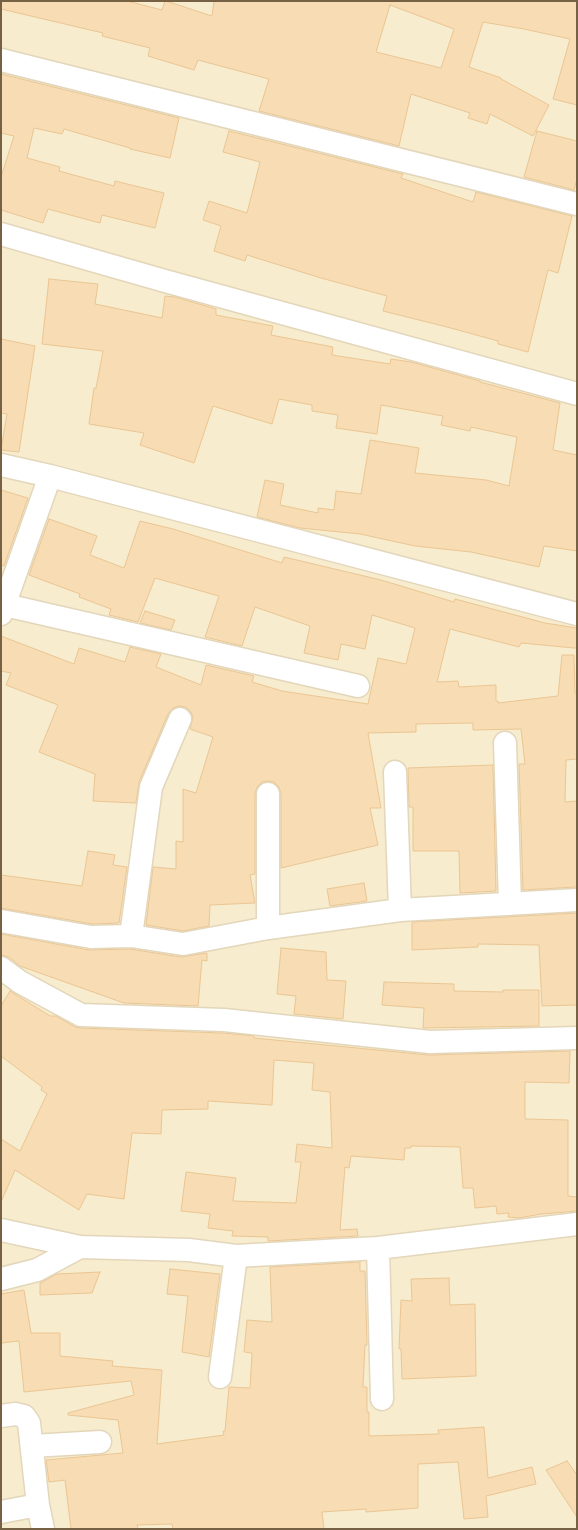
<!DOCTYPE html>
<html>
<head>
<meta charset="utf-8">
<style>
  body { margin:0 }
  #map { position:relative; width:578px; height:1530px; overflow:hidden; background:#fff9df; font-family:Jost,sans-serif }
  canvas { display:block }
  .frame { position:absolute; inset:0; border:2px solid #776144; pointer-events:none }
</style>
</head>
<body>
<div id="map">
<canvas width="578" height="1530"></canvas>
<div class="frame"></div>
</div>
<script>
const ctx = document.querySelector('canvas').getContext('2d');
ctx.lineJoin = 'round';
function paint(path, color) { ctx.fillStyle = color; ctx.fill(path, 'evenodd'); }
const shape = rows => new Path2D(rows.map(r => 'M' + r).join(''));
function stroke(path, color, width, dash) { ctx.strokeStyle = color; ctx.lineWidth = width; ctx.lineCap = dash ? 'butt' : 'round'; ctx.setLineDash(dash || []); ctx.stroke(path); }
paint(shape([
  [1,1,577,1,577,1529,1,1529]
]), '#f7eccd');
const building = shape([
  [1,1,127,1,162,10,165,1,166,1,212,16,214,1,577,1,577,105,553,99,570,39,524,29,483,22,469,67,501,78,501,79,549,105,533,136,490,114,487,124,468,118,470,113,411,94,399,146,259,111,269,79,198,60,194,70,148,56,150,48,102,36,103,33,1,9,1,1],
  [390,5,454,29,441,68,376,52,390,5],
  [1,74,179,118,170,158,130,149,130,148,64,129,62,134,34,128,27,158,60,167,59,171,114,186,115,181,164,193,155,228,102,215,100,223,48,209,43,223,1,210,1,177,14,136,1,133,1,74],
  [229,131,403,174,401,178,473,202,476,192,572,216,558,273,548,270,528,352,498,344,498,341,447,327,383,311,387,296,321,278,247,255,245,261,214,251,221,226,203,220,209,201,247,213,260,162,223,152,229,131],
  [537,131,577,141,577,179,574,190,524,177,537,131],
  [49,279,98,284,95,304,162,318,165,296,175,297,216,309,216,315,273,326,271,335,333,347,332,355,390,364,391,359,411,362,480,381,480,382,560,403,553,450,577,455,577,551,544,546,539,567,471,552,415,546,360,534,300,528,257,517,265,480,284,484,280,505,318,513,318,508,334,510,336,491,361,494,370,440,419,448,415,473,486,480,509,486,517,437,471,427,470,431,441,425,443,416,381,405,377,434,336,428,338,415,312,411,312,405,279,399,272,424,213,406,194,463,140,445,144,433,89,424,94,388,96,388,103,351,42,344,49,279],
  [1,339,35,346,19,452,1,450,7,414,1,413,1,339],
  [1,490,28,498,4,566,1,565,1,490],
  [49,519,97,536,90,555,124,568,140,521,173,529,282,563,284,557,381,580,454,602,455,599,545,623,577,628,577,648,574,648,521,643,519,647,450,629,437,682,458,681,459,687,496,685,496,701,498,701,498,703,558,696,562,655,574,655,575,693,577,693,577,759,566,760,565,802,577,801,577,887,523,890,519,764,525,764,521,729,473,730,473,723,416,724,416,732,368,733,381,808,370,808,378,845,281,868,281,794,279,787,274,782,268,781,262,782,257,787,255,794,255,874,250,875,255,903,210,905,209,926,183,931,146,925,153,867,176,869,176,841,183,842,183,789,196,793,213,737,190,729,193,717,191,712,186,707,179,706,173,708,168,714,139,782,136,803,93,801,95,774,39,752,58,705,6,685,11,673,1,671,1,636,74,664,79,648,125,662,130,647,161,654,156,667,201,685,206,665,254,676,252,682,282,691,368,704,378,658,406,664,415,628,372,615,365,649,341,644,338,660,304,653,310,626,255,607,242,646,205,637,219,596,155,578,138,622,109,615,111,609,79,597,80,594,29,575,49,519],
  [145,611,175,620,171,630,140,623,145,611],
  [493,765,496,891,460,893,459,851,413,851,413,807,409,807,408,768,493,765],
  [88,851,115,855,113,865,127,867,119,923,92,924,1,908,1,875,82,886,88,851],
  [364,883,367,901,330,906,327,889,364,883],
  [577,913,577,1005,542,1006,539,945,478,944,478,947,412,950,412,922,577,913],
  [1,934,89,950,130,949,181,957,207,953,207,961,202,960,198,1006,124,1003,20,966,9,957,1,955,1,934],
  [281,948,326,952,327,980,346,981,343,1019,294,1014,296,996,277,994,281,948],
  [384,982,454,984,454,991,503,992,503,990,539,990,539,1026,423,1028,424,1008,382,1005,384,982],
  [10,991,50,1016,56,1016,75,1027,81,1028,223,1033,254,1036,254,1038,429,1055,570,1051,569,1083,525,1082,525,1119,568,1120,568,1196,577,1197,577,1211,541,1214,519,1218,508,1217,509,1213,497,1214,496,1206,475,1208,473,1188,463,1188,460,1147,411,1146,411,1148,405,1148,404,1160,351,1156,349,1168,345,1167,340,1230,357,1229,358,1236,268,1241,268,1237,232,1236,233,1231,208,1228,210,1214,181,1211,186,1172,236,1178,233,1201,296,1203,301,1162,295,1162,297,1144,332,1148,330,1092,312,1090,314,1063,274,1060,272,1105,208,1101,208,1109,162,1110,161,1134,132,1133,124,1199,87,1194,79,1210,15,1170,1,1202,1,1139,20,1151,47,1094,41,1090,42,1087,1,1056,1,1006,10,991],
  [360,1262,360,1271,365,1271,367,1345,365,1345,363,1387,367,1387,367,1412,369,1412,369,1436,439,1434,438,1430,484,1427,488,1478,532,1467,536,1484,486,1496,488,1517,464,1519,458,1462,418,1464,418,1508,366,1512,366,1509,322,1512,324,1529,173,1529,172,1524,137,1525,138,1529,71,1529,65,1480,49,1482,46,1460,123,1453,118,1420,68,1415,68,1413,134,1395,131,1381,24,1392,19,1341,1,1343,1,1294,24,1290,31,1333,60,1333,60,1356,113,1361,112,1366,162,1370,157,1444,224,1435,223,1431,225,1431,229,1387,250,1388,252,1353,244,1352,247,1320,272,1322,270,1267,360,1262],
  [170,1269,220,1274,209,1357,182,1352,188,1296,167,1294,170,1269],
  [100,1272,92,1293,40,1295,40,1283,57,1274,100,1272],
  [449,1278,450,1305,475,1304,476,1376,402,1379,401,1349,399,1349,401,1300,412,1301,411,1279,449,1278],
  [567,1461,577,1475,577,1517,546,1470,567,1461]
]);
paint(building, '#f7dcb4');
stroke(building, '#ebc693', 1);
const street = shape([
  [1,60,577,204],
  [1,234,165,281,577,394],
  [1,465,50,476,577,614],
  [5,605,358,686],
  [1,614,50,476],
  [505,743,510,904],
  [395,772,400,910],
  [268,794,268,928],
  [1,921,91,937,131,936,183,944,268,928,400,910,577,900],
  [131,936,151,787,180,719],
  [1,968,20,982,81,1015,224,1020,430,1042,577,1038],
  [1,1230,80,1247],
  [378,1248,382,1399],
  [1,1279,37,1270,80,1247,189,1250,236,1256,378,1248,577,1224],
  [220,1377,236,1256],
  [1,1416,15,1414,24,1416,29,1423,38,1505,43,1529],
  [32,1446,100,1442],
  [1,1512,38,1505]
]);
stroke(street, '#e3d6ba', 25);
stroke(street, '#fff', 22);
</script>
</body>
</html>
